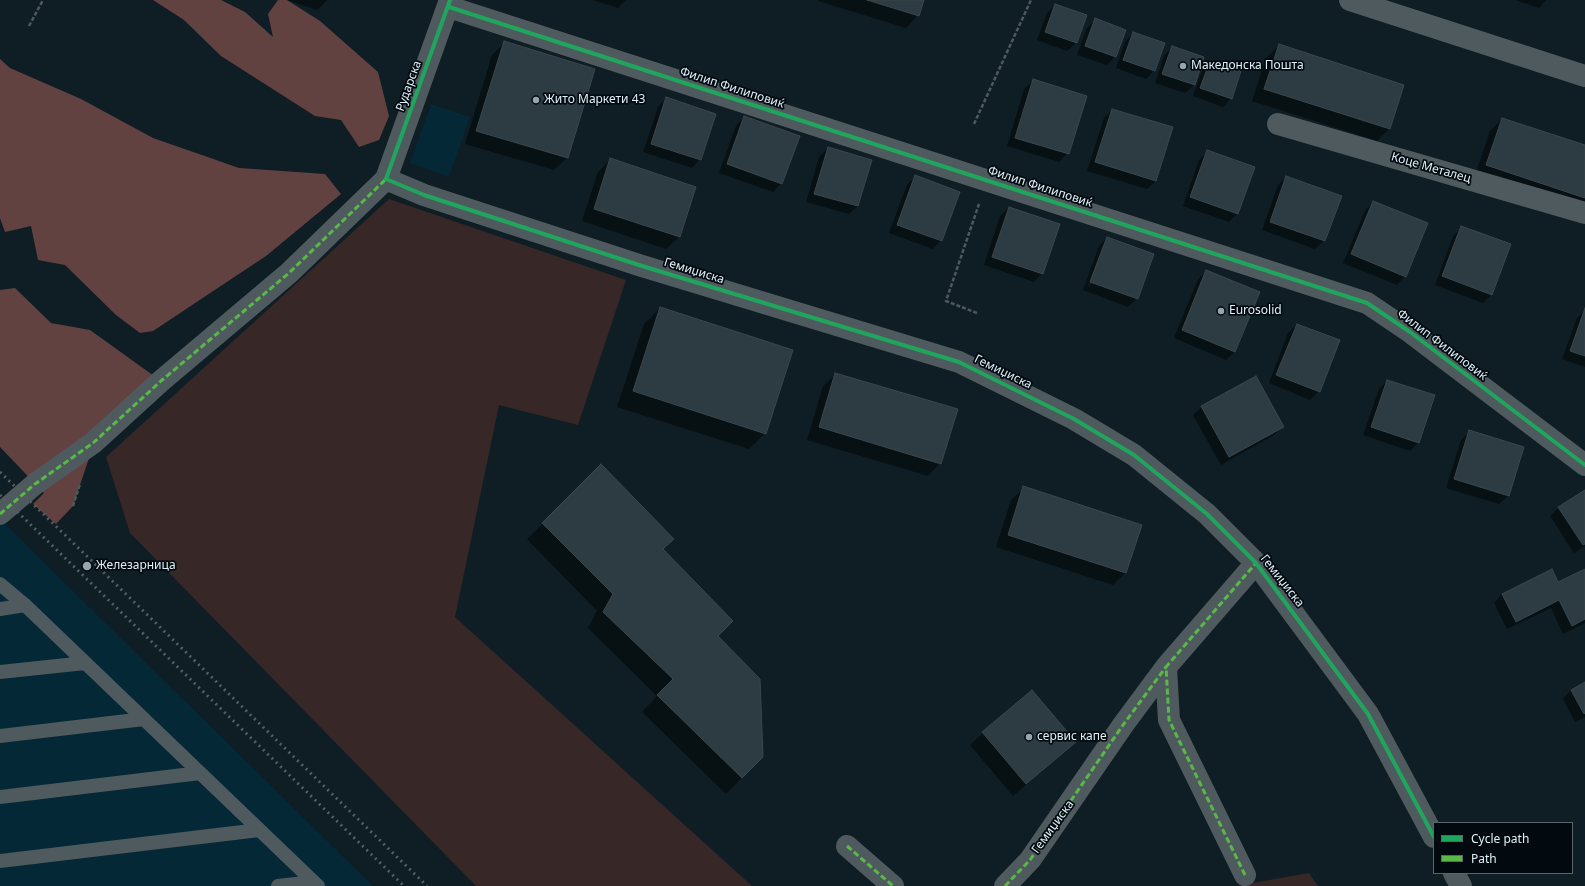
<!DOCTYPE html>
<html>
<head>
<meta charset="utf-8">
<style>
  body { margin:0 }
  #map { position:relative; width:1585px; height:886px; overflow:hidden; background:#0e1e24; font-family:"Noto Sans",sans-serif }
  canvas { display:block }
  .legend { position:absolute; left:1433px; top:822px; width:140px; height:52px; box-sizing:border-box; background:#020a0f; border:1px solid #5b666c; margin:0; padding:5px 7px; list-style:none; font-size:12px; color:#e0f0f8 }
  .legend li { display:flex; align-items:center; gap:8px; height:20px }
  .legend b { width:20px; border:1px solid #5b666c }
</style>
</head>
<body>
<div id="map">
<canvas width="1585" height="886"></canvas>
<ul class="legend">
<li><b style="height:5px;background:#20a55d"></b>Cycle path</li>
<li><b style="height:5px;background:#58b947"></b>Path</li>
</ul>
</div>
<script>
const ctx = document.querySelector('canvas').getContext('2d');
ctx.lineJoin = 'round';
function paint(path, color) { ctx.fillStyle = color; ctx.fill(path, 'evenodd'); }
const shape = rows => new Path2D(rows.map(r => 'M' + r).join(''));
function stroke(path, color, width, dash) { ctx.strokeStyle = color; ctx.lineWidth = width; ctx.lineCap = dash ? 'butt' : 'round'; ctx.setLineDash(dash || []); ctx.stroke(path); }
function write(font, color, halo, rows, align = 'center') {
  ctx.font = font + ' "Noto Sans",sans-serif'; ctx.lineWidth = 3.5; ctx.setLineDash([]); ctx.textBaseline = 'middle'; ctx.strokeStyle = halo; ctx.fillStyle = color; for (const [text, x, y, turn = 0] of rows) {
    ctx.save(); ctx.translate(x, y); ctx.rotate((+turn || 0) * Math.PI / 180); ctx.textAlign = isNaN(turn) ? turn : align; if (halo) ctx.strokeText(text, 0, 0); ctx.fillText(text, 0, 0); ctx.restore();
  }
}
paint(shape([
  [431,104,470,117,449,177,410,163],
  [0,520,9,528,373,886,0,886]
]), '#042835');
paint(shape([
  [389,199,626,280,578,425,499,405,455,617,752,886,476,886,130,533,106,457],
  [1309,873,1318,886,1235,886]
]), '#372726');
paint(shape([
  [153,0,221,0,245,12,273,37,268,14,278,0,287,0,320,21,378,72,389,116,379,140,359,147,341,120,315,116,221,56,184,20],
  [0,59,10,68,81,99,153,138,239,168,325,174,341,194,266,256,153,331,140,333,116,315,65,265,38,260,31,226,5,232,0,218],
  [15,288,51,323,90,330,161,381,94,443,73,506,56,524,33,504,44,493,0,447,0,290]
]), '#624241');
paint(shape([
  [287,0,327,0,317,10],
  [592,0,626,0,618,8],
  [819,0,923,0,918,15,906,28,818,1],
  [1515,0,1546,0,1539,8],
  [1055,5,1086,16,1076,43,1067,51,1037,40,1047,13],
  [1095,20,1115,57,1107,65,1077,55,1087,28],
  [1133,33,1154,70,1146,79,1116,68,1125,42],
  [504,43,594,70,567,158,554,170,465,144,492,55],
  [1279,46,1403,86,1389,129,1377,141,1252,101,1266,58],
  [1172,47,1203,58,1194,85,1185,93,1155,83,1164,56],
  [1210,62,1231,98,1223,107,1193,96,1202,71],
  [1033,80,1068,153,1059,162,1007,146,1024,89],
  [666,99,700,159,692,168,643,152,658,107],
  [1112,110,1156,181,1147,189,1087,171,1104,118],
  [744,117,781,184,773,192,719,173,736,126],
  [1502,119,1585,146,1585,214,1474,178,1490,131],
  [828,148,858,206,849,214,806,202,819,157],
  [1207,152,1238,213,1229,222,1183,206,1199,160],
  [611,159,695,187,679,237,666,249,582,221,598,172],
  [915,177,941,240,933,249,889,233,907,185],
  [1287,177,1340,197,1324,241,1315,249,1262,230,1278,185],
  [1373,202,1405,276,1397,285,1343,263,1365,211],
  [1009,208,1042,273,1034,282,984,265,1000,216],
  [1462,227,1492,294,1483,303,1435,285,1453,236],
  [1107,238,1137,298,1128,307,1083,290,1099,246],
  [1102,247,1104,247,1090,287,1088,286],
  [1207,271,1235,351,1226,360,1174,338,1198,279],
  [660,308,765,433,749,449,617,407,644,324],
  [1585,310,1585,367,1562,359,1577,318],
  [1297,325,1319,391,1310,400,1269,383,1288,333],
  [836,374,940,463,928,476,807,440,823,386],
  [1387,381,1434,396,1418,443,1410,451,1363,435,1379,389],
  [1202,407,1283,427,1274,435,1221,465,1193,415],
  [1470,431,1508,496,1499,504,1446,488,1461,440],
  [601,466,716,636,762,757,726,794,642,712,657,696,588,628,597,611,527,539],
  [1024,488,1141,526,1125,573,1113,585,996,547,1011,500],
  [1585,491,1585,546,1574,553,1550,516,1559,507],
  [1585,570,1585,623,1563,634,1551,608,1507,629,1494,603,1502,594,1557,583],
  [1585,683,1585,717,1575,722,1563,699,1571,690],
  [983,733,1075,742,1013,796,970,745]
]), '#0007');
const building = shape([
  [867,0,924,0,919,16,867,0],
  [1055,4,1087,15,1077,43,1045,32,1055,4],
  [1095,18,1126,30,1116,57,1085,46,1095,18],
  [1133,32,1165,43,1155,71,1123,60,1133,32],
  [504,41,595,69,568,158,476,131,504,41],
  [1279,44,1404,85,1390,129,1264,89,1279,44],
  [1172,46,1204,57,1195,85,1162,74,1172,46],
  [1210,61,1241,71,1232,99,1200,88,1210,61],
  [1033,79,1087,96,1069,154,1015,138,1033,79],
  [666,97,716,114,701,160,651,144,666,97],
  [1112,109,1173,127,1156,181,1095,162,1112,109],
  [744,116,800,136,782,184,727,164,744,116],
  [1502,118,1585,145,1585,198,1486,165,1502,118],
  [828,147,872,160,858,206,814,194,828,147],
  [1207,150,1255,167,1238,214,1190,197,1207,150],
  [610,158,696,187,680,237,594,209,610,158],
  [915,175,960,192,942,241,897,225,915,175],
  [1286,176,1342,196,1325,241,1270,222,1286,176],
  [1373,201,1428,223,1406,277,1351,254,1373,201],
  [1009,207,1060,224,1043,274,992,257,1009,207],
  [1461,226,1511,244,1492,295,1442,276,1461,226],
  [1107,237,1154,254,1138,299,1090,282,1107,237],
  [1206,270,1260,292,1235,352,1182,330,1206,270],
  [660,307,793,350,766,434,633,391,660,307],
  [1585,308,1585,356,1570,351,1585,308],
  [1297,324,1340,340,1320,392,1276,375,1297,324],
  [835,373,958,409,941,464,819,427,835,373],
  [1256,376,1284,427,1229,457,1201,406,1256,376],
  [1387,380,1435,395,1419,443,1371,427,1387,380],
  [1469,430,1524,447,1509,496,1454,479,1469,430],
  [601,464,674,539,663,549,733,621,718,636,760,679,763,757,742,778,657,695,673,679,603,612,613,594,542,523,601,464],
  [1023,486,1142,525,1126,573,1008,535,1023,486],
  [1585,490,1585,544,1583,545,1558,507,1585,490],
  [1552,569,1558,582,1585,569,1585,619,1572,626,1559,600,1516,622,1502,594,1552,569],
  [1585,682,1585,713,1584,714,1571,690,1585,682],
  [1032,690,1076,742,1026,784,982,732,1032,690]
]);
paint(building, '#2d3c42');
stroke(building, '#3a474c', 1);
stroke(shape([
  [29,26,43,0],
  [974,124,1031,0],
  [977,313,946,301,979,204],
  [73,506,80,484]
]), '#4e595e', 2.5, [4, 2]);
stroke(shape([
  [0,584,25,605,318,886],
  [0,609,25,605],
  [0,672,85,663],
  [0,736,144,719],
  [0,797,200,773],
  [0,861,259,830],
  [278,886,313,882]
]), '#4f5a5f', 14);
stroke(shape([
  [449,7,1367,303,1410,332,1585,465],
  [1278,124,1585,213],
  [386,179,424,195,642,266,959,362,1074,419,1134,455,1207,514,1256,563,1368,714,1434,837],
  [0,514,35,484,93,443,161,381,289,273,386,179,450,0],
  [847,846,893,886],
  [1454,873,1461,886],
  [1245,875,1169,720,1166,667,1256,563],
  [1005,886,1030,860,1123,725,1166,667]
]), '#4f5a5f', 22);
stroke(shape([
  [1350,0,1585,76]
]), '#4f5a5f', 22);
stroke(shape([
  [0,472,427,886],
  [0,495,404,886]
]), '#525e62', 3, [2, 4]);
stroke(shape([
  [0,514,35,484,93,443,161,381,289,273,386,179],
  [847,846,893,886],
  [1245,875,1169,720,1166,667,1256,563],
  [1005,886,1030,860,1123,725,1166,667]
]), '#58b947', 3, [6, 3]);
stroke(shape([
  [450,0,386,179,424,195,642,266,959,362,1074,419,1134,455,1207,514,1256,563,1368,714,1434,837],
  [449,7,1367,303,1410,332,1585,465]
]), '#20a55d', 4);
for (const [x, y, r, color] of [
  [1183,66,4,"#96a6ae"],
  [536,100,4,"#96a6ae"],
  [1221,311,4,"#96a6ae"],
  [87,566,5,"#96a6ae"],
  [1029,737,4,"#96a6ae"]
]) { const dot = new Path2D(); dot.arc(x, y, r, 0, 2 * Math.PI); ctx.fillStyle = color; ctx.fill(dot); stroke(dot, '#020a0f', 1.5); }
write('12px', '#e0f0f8', '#020a0f', [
  ["Македонска Пошта",1191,66],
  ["Жито Маркети 43",544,100],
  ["Eurosolid",1229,311],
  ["Железарница",96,566],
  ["сервис капе",1037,737]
], 'left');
write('12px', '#e0f0f8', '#020a0f', [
  ["Рударска",409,86,-70],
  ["Филип Филиповиќ",732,88,18],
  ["Коце Металец",1431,168,16],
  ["Филип Филиповиќ",1040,187,18],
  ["Гемиџиска",694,271,17],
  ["Филип Филиповиќ",1442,345,37],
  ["Гемиџиска",1003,372,26],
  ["Гемиџиска",1282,581,52],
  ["Гемиџиска",1053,827,-54]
]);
</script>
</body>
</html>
